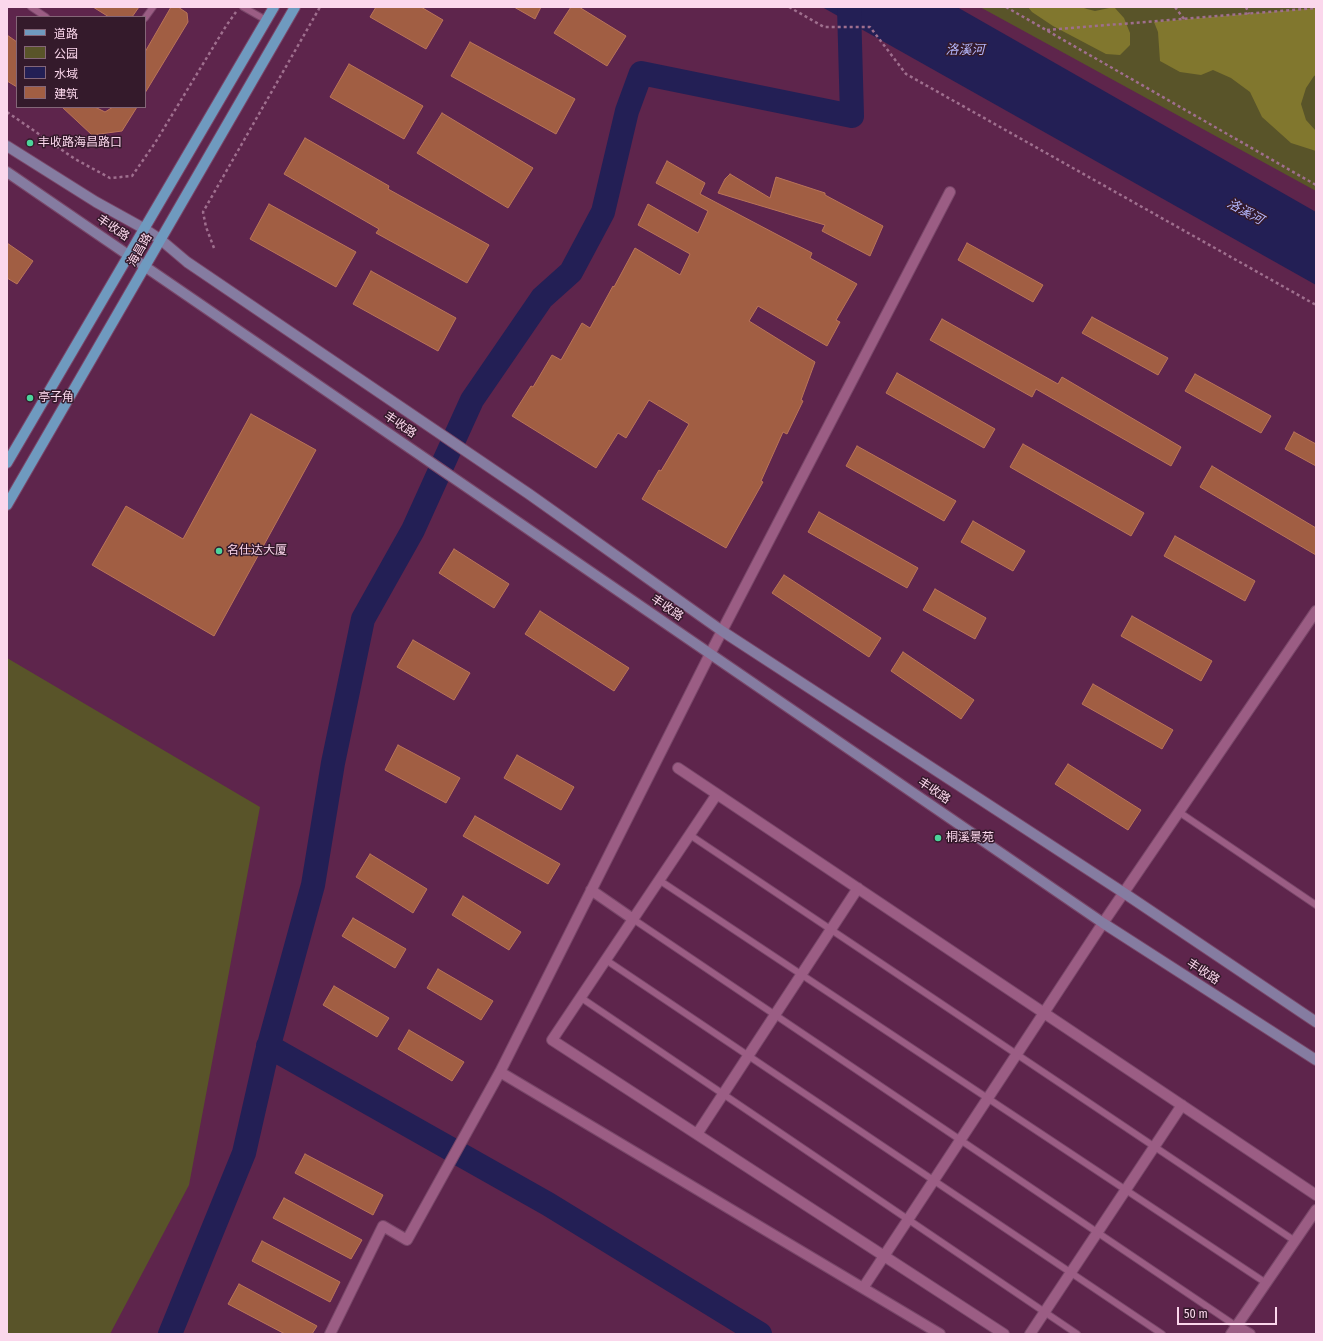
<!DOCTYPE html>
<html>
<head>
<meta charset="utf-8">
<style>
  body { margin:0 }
  #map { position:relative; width:1323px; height:1341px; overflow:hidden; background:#5e254c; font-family:"Fira Sans Condensed","Noto Sans SC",sans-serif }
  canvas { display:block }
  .frame { position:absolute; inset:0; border:8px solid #fbd7ec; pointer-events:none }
  .legend { position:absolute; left:16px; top:16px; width:130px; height:92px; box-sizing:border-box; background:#341a2b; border:1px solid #846678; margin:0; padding:5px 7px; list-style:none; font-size:12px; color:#fbd7ec }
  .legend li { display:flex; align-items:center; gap:8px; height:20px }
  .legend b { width:20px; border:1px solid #846678 }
  .scale { position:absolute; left:1177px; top:1307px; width:100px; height:18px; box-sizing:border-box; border:2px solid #fbd7ec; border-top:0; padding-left:5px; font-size:12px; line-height:14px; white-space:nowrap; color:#fbd7ec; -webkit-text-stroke:3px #341a2b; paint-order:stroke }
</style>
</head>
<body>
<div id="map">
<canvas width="1323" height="1341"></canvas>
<div class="frame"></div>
<ul class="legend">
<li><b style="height:5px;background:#6f9abf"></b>道路</li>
<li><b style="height:11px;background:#595429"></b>公园</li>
<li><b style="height:11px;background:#231f55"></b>水域</li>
<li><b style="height:11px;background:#a15e43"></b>建筑</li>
</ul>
<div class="scale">50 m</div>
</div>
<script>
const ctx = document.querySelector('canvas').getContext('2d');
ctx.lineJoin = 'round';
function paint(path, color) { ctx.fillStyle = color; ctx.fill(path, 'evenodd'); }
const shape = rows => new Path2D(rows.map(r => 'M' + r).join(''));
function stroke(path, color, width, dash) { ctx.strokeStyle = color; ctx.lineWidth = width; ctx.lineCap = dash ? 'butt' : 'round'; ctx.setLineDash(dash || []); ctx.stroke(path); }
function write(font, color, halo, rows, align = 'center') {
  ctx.font = font + ' "Fira Sans Condensed","Noto Sans SC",sans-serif'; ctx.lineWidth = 3; ctx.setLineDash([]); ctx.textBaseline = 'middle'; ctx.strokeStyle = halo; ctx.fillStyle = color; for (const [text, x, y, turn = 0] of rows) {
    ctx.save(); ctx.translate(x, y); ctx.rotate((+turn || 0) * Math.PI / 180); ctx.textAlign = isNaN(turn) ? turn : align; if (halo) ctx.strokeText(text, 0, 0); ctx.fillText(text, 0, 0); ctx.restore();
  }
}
paint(shape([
  [980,7,1316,7,1316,191],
  [7,658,260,807,189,1185,110,1334,7,1334]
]), '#595429');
paint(shape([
  [1028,7,1081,7,1087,9,1095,11,1114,7,1124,18,1130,33,1130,45,1120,55,1106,54,1053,26,1032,12],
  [1316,8,1316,75,1314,76,1306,88,1301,104,1306,120,1316,131,1316,151,1291,143,1262,117,1250,92,1231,78,1213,70,1201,75,1180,72,1160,61,1158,32,1154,22]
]), '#81772e');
paint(shape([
  [822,7,957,7,1316,212,1316,285]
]), '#231f55');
stroke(shape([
  [268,1046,548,1204,760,1334],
  [170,1334,244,1153,267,1052,313,885,333,763,363,619,413,530,472,400,542,298,571,272,603,212,627,111,641,73,852,116,849,7]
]), '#231f55', 24);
const building = shape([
  [93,7,139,7,132,17,109,17,93,7],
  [171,7,178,7,187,13,188,22,145,93,145,52,171,7],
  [376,7,421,7,443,20,426,49,370,17,376,7],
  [514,7,541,7,535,19,514,7],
  [571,7,579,7,626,36,607,66,554,33,571,7],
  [7,35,17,42,17,87,7,81,7,35],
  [470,42,575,99,556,134,451,76,470,42],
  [349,64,423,106,404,139,330,97,349,64],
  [62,107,95,107,105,112,113,107,137,107,122,131,92,135,62,107],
  [442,113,533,168,508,208,417,153,442,113],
  [305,138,389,186,388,189,489,245,467,283,376,233,379,229,284,174,305,138],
  [667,161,705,183,700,194,812,253,810,258,857,284,836,320,840,322,827,346,758,306,749,321,815,362,801,400,803,401,787,434,783,432,761,481,763,482,726,548,642,499,659,470,661,471,689,424,649,400,626,438,618,433,596,468,512,416,531,386,533,387,552,355,561,360,582,323,590,328,613,286,614,287,635,248,680,275,690,254,638,225,648,204,698,233,708,211,656,183,667,161],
  [730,174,770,198,776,177,825,193,825,195,883,226,870,256,822,231,825,225,718,193,725,179,730,174],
  [269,204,356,252,336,287,250,239,269,204],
  [7,243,33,261,17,284,7,278,7,243],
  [967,243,1043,285,1033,302,958,260,967,243],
  [371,271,456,318,438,351,353,304,371,271],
  [1092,317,1168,358,1158,375,1082,333,1092,317],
  [942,319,1058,384,1062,377,1181,447,1171,466,1036,389,1032,397,930,340,942,319],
  [897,373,995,429,984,448,886,393,897,373],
  [1195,374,1271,416,1261,433,1185,391,1195,374],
  [251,414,316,450,214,636,92,565,126,506,183,539,251,414],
  [1294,432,1316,444,1316,466,1285,449,1294,432],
  [1023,444,1144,513,1131,536,1010,467,1023,444],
  [857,446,956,501,944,521,846,466,857,446],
  [1212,466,1316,528,1316,555,1200,487,1212,466],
  [819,512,918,568,907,588,808,532,819,512],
  [973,521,1025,551,1013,571,961,542,973,521],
  [1175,536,1255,581,1245,601,1164,556,1175,536],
  [454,549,509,584,494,608,439,573,454,549],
  [784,575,881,638,869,657,772,593,784,575],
  [935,589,986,618,975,639,923,610,935,589],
  [540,611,629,668,614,691,525,634,540,611],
  [1132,616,1212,661,1201,681,1121,636,1132,616],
  [413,640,470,673,454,700,397,667,413,640],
  [903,652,974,700,961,719,891,671,903,652],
  [1093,684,1173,730,1162,749,1082,704,1093,684],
  [398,745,460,778,446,803,385,770,398,745],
  [517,755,574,787,561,810,504,778,517,755],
  [1068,764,1141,810,1128,830,1055,784,1068,764],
  [475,816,560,864,548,884,463,836,475,816],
  [370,854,427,889,413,913,356,877,370,854],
  [463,896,521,932,509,950,452,915,463,896],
  [353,918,406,949,395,968,342,936,353,918],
  [438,969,493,1001,481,1020,427,988,438,969],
  [334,986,389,1018,377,1037,323,1005,334,986],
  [409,1030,464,1062,452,1081,398,1049,409,1030],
  [305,1154,383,1195,373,1215,295,1173,305,1154],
  [284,1198,362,1240,351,1259,273,1218,284,1198],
  [262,1241,340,1282,330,1302,252,1261,262,1241],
  [239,1284,317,1326,312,1334,285,1334,228,1304,239,1284]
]);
paint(building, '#a15e43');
stroke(building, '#ba7459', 1);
const service = shape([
  [31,7,46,17],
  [243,7,266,20],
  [145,18,153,7],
  [1179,812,1316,905],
  [690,835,1295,1241],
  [659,880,1266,1283],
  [633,919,1236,1326],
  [606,960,1162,1334],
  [580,997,1077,1334]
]);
const minor = shape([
  [678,768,1316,1195],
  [717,794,552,1040,1004,1334],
  [591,890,633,919],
  [500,1072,940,1334],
  [697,1134,858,888],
  [863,1288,1103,923,1316,611],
  [1236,1326,1250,1334],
  [330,1334,383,1226,407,1240,500,1072,710,654,950,192],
  [1030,1334,1182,1105],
  [1231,1334,1316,1210]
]);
const secondary = shape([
  [7,146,96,202,143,228,161,240,187,262,529,494,722,631,1124,893,1316,1022],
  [7,172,1103,923,1316,1060]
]);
const primary = shape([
  [7,463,274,7],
  [7,505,295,7]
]);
stroke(service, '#794769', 8);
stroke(minor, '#794769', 12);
stroke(secondary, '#794769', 12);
stroke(primary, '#794769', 12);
stroke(shape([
  [789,7,824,27,870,27,906,74,1316,305],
  [1006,7,1316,185],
  [1175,7,1184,19],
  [1246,7,1249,14],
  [1047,30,1316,8],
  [7,112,75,159,110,178,132,176,155,143,226,26,236,12],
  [214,248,206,227,203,212,320,7]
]), '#9f6f8e', 2.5, [3, 3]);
stroke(service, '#9b5d84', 6);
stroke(minor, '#9b5d84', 10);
stroke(secondary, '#857ca1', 10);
stroke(primary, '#6f9abf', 10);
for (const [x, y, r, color] of [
  [30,143,4,"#4cd49b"],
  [30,398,4,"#4cd49b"],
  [219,551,4,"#4cd49b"],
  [938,838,4,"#4cd49b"]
]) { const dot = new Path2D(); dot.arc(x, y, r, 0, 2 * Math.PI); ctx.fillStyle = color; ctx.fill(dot); stroke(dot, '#341a2b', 1.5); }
write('12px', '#fbd7ec', '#341a2b', [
  ["丰收路海昌路口",38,143],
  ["亭子角",38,398],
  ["名仕达大厦",227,551],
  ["桐溪景苑",946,838]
], 'left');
write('12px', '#fbd7ec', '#341a2b', [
  ["丰收路",113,228,34],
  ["海昌路",140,250,-60],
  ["丰收路",400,425,34],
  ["丰收路",667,608,34],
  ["丰收路",934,791,34],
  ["丰收路",1203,972,33]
]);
write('italic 13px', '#b4b7fd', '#341a2b', [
  ["洛溪河",965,50],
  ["洛溪河",1245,212,29]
]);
</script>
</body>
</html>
